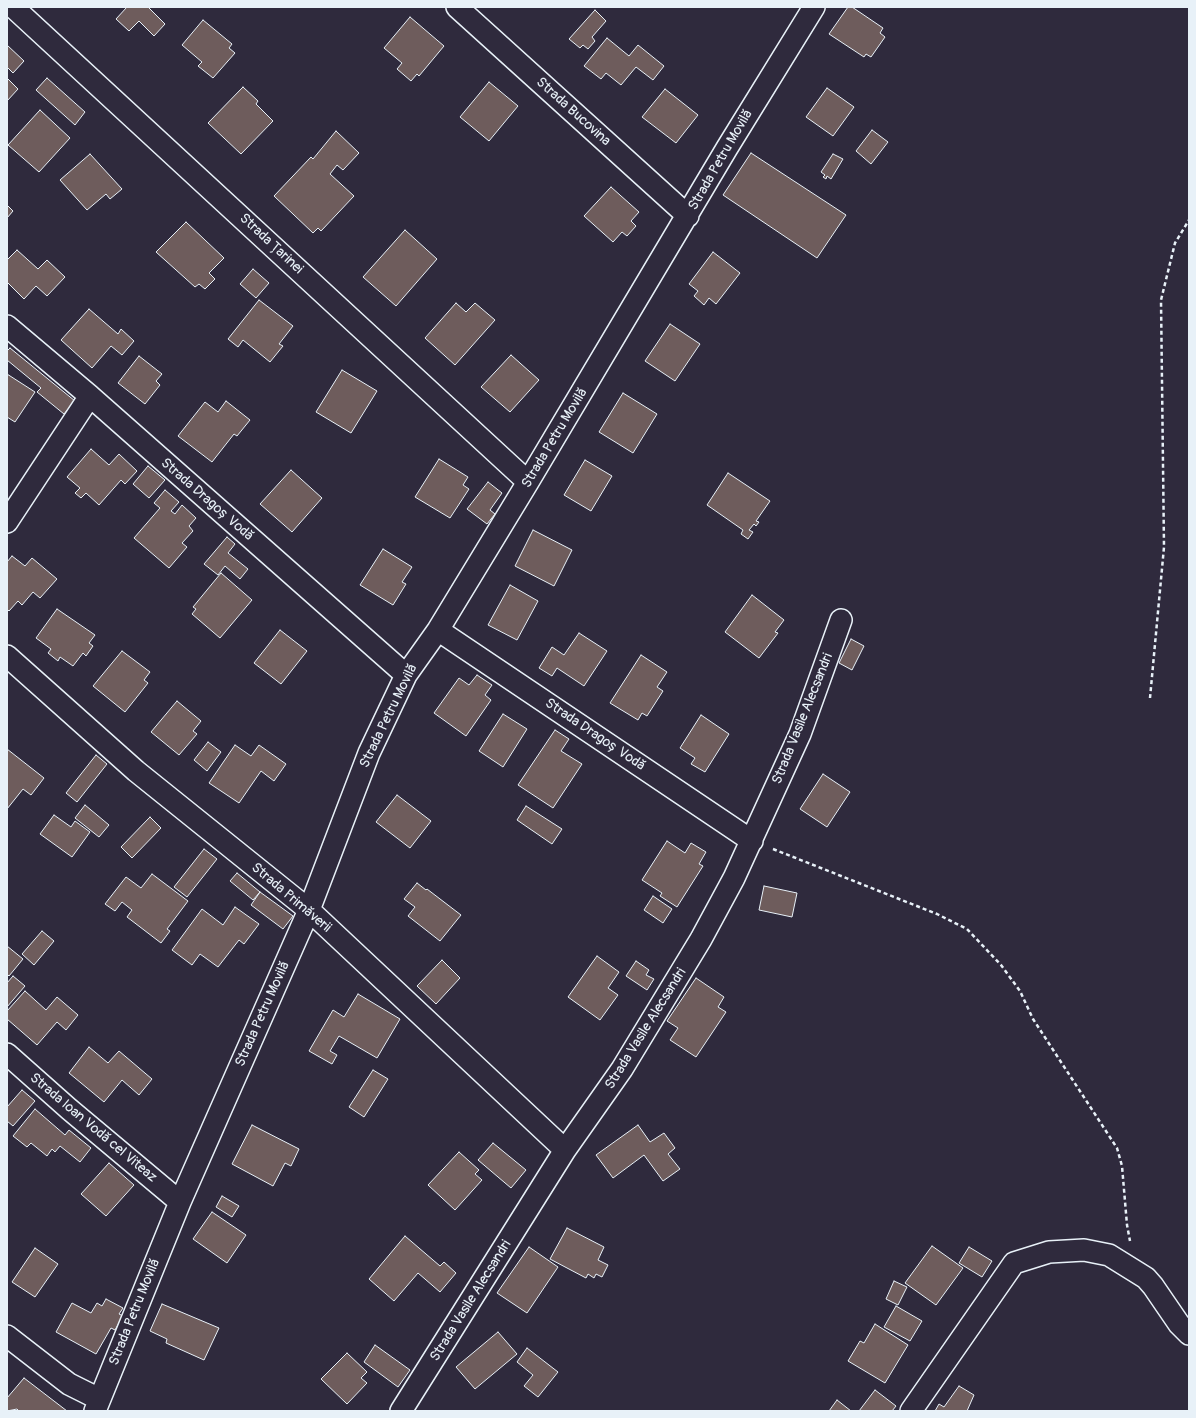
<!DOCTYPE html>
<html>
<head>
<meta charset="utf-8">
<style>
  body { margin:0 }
  #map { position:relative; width:1196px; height:1418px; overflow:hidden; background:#2f2a3d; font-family:Pangolin,sans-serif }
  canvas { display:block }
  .frame { position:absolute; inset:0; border:8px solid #e8f1f8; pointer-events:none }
</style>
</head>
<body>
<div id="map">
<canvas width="1196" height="1418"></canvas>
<div class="frame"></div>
</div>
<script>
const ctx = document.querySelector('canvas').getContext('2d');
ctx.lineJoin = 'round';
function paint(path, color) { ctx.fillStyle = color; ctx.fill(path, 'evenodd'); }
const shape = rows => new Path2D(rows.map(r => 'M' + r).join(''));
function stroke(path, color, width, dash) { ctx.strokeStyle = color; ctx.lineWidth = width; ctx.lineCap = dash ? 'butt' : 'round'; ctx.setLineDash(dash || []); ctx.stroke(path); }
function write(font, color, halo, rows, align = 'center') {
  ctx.font = font + ' Pangolin,sans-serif'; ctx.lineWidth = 3.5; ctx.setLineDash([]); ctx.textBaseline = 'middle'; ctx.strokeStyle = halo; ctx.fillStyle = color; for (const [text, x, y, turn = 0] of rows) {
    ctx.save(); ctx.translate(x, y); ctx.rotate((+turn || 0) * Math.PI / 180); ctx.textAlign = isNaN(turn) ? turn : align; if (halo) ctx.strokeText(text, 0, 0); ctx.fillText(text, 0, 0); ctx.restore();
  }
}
const building = shape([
  [127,7,148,7,165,24,154,36,139,21,129,31,116,19,127,7],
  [848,7,852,7,883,28,880,33,885,37,871,57,866,54,864,57,829,34,848,7],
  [595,10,606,21,592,37,595,41,588,49,583,45,580,48,569,39,595,10],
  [410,17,444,46,419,76,417,74,411,81,397,69,402,63,384,48,410,17],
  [203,20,232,44,229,48,235,53,213,78,198,66,202,62,182,45,203,20],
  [607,38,629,56,638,45,664,66,653,80,636,67,621,85,606,73,601,79,584,66,607,38],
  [7,45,24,61,13,73,7,67,7,45],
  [7,78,18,89,7,101,7,78],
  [47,78,85,112,75,125,36,90,47,78],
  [489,82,518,106,489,141,460,117,489,82],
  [243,87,258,101,256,104,273,121,241,154,208,123,243,87],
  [827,88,854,107,833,136,806,117,827,88],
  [665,89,698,115,676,143,642,117,665,89],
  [40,110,70,138,39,172,8,145,40,110],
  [872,130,888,142,871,164,856,151,872,130],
  [336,131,359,153,343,170,337,165,330,174,354,196,321,231,318,228,313,233,274,196,311,157,313,159,336,131],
  [751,153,846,215,817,258,723,195,751,153],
  [90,154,122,189,110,199,106,194,87,210,60,180,90,154],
  [833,154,843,159,831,179,827,176,826,179,823,177,825,175,821,172,833,154],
  [611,187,639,212,631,221,636,226,627,236,622,232,613,242,584,216,611,187],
  [7,205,13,211,7,218,7,205],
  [186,222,224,258,209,273,215,279,205,289,199,284,195,287,156,252,186,222],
  [405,230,437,259,396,306,363,277,405,230],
  [17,250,38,269,47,260,65,277,47,296,36,286,24,299,7,282,7,260,17,250],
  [713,252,740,273,716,304,709,298,704,305,694,296,698,291,689,284,713,252],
  [253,269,269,283,256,298,240,284,253,269],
  [259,300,293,326,279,344,283,346,270,362,243,340,238,347,228,339,259,300],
  [456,303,466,312,475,303,495,320,455,365,425,338,456,303],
  [89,309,118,334,121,329,134,341,122,355,111,346,92,368,61,340,89,309],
  [670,324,700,344,675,381,645,361,670,324],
  [10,348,75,401,64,414,37,392,41,388,7,360,7,351,10,348],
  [511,355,539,380,510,412,481,387,511,355],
  [139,356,162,374,156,381,160,385,145,404,118,383,139,356],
  [342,370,377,391,351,433,316,412,342,370],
  [7,374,35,392,15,422,7,417,7,374],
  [623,393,657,414,633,453,599,432,623,393],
  [226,401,250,420,237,436,234,434,212,462,178,436,205,402,218,412,226,401],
  [91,449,109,465,119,454,137,471,125,484,121,480,99,505,86,493,81,498,75,493,80,488,67,477,91,449],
  [439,459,468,477,463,485,469,489,450,518,415,497,439,459],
  [585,460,612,476,591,511,564,495,585,460],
  [148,466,165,480,149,498,133,484,148,466],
  [291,470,322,498,292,532,260,504,291,470],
  [728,473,770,501,756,521,759,522,756,526,754,524,749,530,753,532,748,539,741,534,743,530,707,505,728,473],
  [488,482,502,493,490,510,495,514,487,524,467,509,488,482],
  [165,490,179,502,171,511,175,514,182,505,196,518,189,526,193,531,182,543,187,547,169,568,134,538,160,508,154,503,165,490],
  [533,530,572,550,554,586,515,566,533,530],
  [227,537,235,544,228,553,248,569,240,579,225,566,218,575,204,564,227,537],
  [383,549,412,567,402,582,406,584,393,605,360,585,383,549],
  [12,556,25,566,32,558,57,579,40,598,33,592,22,605,18,601,9,611,7,609,7,562,12,556],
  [221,573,252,600,220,638,192,614,196,609,193,607,221,573],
  [510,585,538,601,517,640,488,625,510,585],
  [752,595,784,620,775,632,778,633,759,658,725,632,752,595],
  [57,609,95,635,89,643,93,646,86,656,83,653,73,666,60,657,58,661,48,653,51,649,36,638,57,609],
  [280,630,307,651,281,684,254,663,280,630],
  [579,633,607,651,584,686,557,668,552,676,539,668,552,647,564,655,579,633],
  [851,639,864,646,852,670,839,663,851,639],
  [122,651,150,672,144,680,148,683,125,712,93,686,122,651],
  [641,655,667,672,657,687,663,691,647,716,642,713,638,720,610,703,641,655],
  [477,675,492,685,485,695,491,700,466,736,434,713,459,678,469,685,477,675],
  [177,701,201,721,193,731,197,734,179,755,151,732,177,701],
  [503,714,527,729,503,767,479,751,503,714],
  [701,715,729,734,705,772,691,764,695,758,680,748,701,715],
  [555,730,569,739,561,751,582,764,553,808,518,785,555,730],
  [208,742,221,752,207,771,194,760,208,742],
  [235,745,251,756,259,745,286,764,274,781,261,771,239,803,209,783,235,745],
  [7,749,44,778,31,795,23,789,7,809,7,749],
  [96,755,107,764,77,802,66,793,96,755],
  [823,774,850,792,827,827,800,809,823,774],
  [397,795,431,821,410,848,376,822,397,795],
  [85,805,109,825,99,837,75,818,85,805],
  [526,806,562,829,552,844,517,820,526,806],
  [54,815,71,827,75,821,90,832,72,857,40,834,54,815],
  [150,817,161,828,132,858,121,847,150,817],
  [667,841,685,853,691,843,706,852,699,864,703,866,677,907,660,896,662,893,642,880,667,841],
  [204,849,217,859,187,897,174,887,204,849],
  [237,873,260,892,253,900,230,881,237,873],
  [152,874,188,901,167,929,170,931,161,943,127,917,132,910,122,902,115,911,105,904,126,877,141,888,152,874],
  [417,883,426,890,427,889,461,915,440,941,408,916,415,907,404,899,417,883],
  [764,886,797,893,792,917,759,910,764,886],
  [260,892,293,916,283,929,251,905,260,892],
  [653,896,672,909,663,923,644,910,653,896],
  [235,907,259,924,244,944,239,940,218,967,200,954,192,965,172,950,202,909,223,925,235,907],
  [42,931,54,941,34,965,22,954,42,931],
  [7,946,23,959,9,976,7,974,7,946],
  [597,956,619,972,608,988,618,995,600,1020,568,997,597,956],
  [442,960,460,978,436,1004,417,986,442,960],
  [636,961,649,970,646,975,654,979,647,990,626,976,636,961],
  [13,976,25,986,7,1007,7,983,13,976],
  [696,978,724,997,718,1007,726,1012,696,1057,670,1040,678,1028,667,1021,696,978],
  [25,991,46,1010,57,997,78,1015,66,1030,57,1022,37,1045,7,1019,7,1011,25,991],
  [358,994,400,1019,377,1058,339,1036,330,1051,337,1055,332,1064,309,1051,333,1010,344,1017,358,994],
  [89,1047,108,1063,119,1051,152,1079,139,1095,122,1080,104,1102,69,1073,89,1047],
  [373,1070,388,1079,364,1117,349,1107,373,1070],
  [22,1090,35,1101,13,1126,7,1121,7,1107,22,1090],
  [35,1109,65,1135,69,1130,91,1148,80,1162,60,1146,55,1152,52,1149,47,1156,31,1143,27,1147,13,1136,35,1109],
  [252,1125,299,1149,291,1166,285,1163,273,1186,232,1164,252,1125],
  [638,1125,650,1142,664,1133,675,1148,668,1154,680,1169,663,1181,644,1155,613,1178,596,1155,638,1125],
  [493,1143,526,1170,511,1188,478,1160,493,1143],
  [459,1152,479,1170,475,1174,482,1180,455,1210,428,1185,459,1152],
  [109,1163,134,1185,106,1216,81,1194,109,1163],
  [222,1196,239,1206,232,1217,216,1207,222,1196],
  [212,1212,246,1235,227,1263,193,1239,212,1212],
  [567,1228,604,1247,598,1260,608,1265,602,1277,596,1274,594,1278,588,1274,586,1278,550,1259,567,1228],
  [405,1236,440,1266,444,1262,456,1273,440,1292,418,1273,394,1301,369,1279,405,1236],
  [932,1246,963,1268,936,1305,905,1283,932,1246],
  [529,1247,558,1267,527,1313,497,1293,529,1247],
  [969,1247,992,1261,982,1277,959,1263,969,1247],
  [35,1248,58,1264,35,1297,12,1282,35,1248],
  [894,1281,907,1287,898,1305,886,1299,894,1281],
  [106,1299,123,1308,119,1314,123,1316,115,1330,111,1328,96,1354,56,1332,72,1303,91,1313,97,1303,102,1306,106,1299],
  [162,1304,219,1328,204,1360,166,1343,167,1339,150,1331,162,1304],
  [896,1306,922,1321,910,1341,884,1327,896,1306],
  [875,1324,908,1345,885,1383,848,1361,860,1341,864,1343,875,1324],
  [498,1332,517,1354,475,1389,456,1367,498,1332],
  [375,1345,410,1370,398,1387,364,1362,375,1345],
  [527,1348,558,1372,538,1397,524,1386,533,1375,517,1362,527,1348],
  [347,1353,367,1372,361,1378,367,1383,347,1404,321,1379,347,1353],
  [24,1378,67,1411,19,1411,17,1409,7,1411,7,1398,24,1378],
  [959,1386,974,1395,967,1411,935,1411,939,1404,944,1407,959,1386],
  [875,1390,896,1406,892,1411,859,1411,875,1390],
  [837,1400,851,1411,829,1411,837,1400]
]);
paint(building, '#6e5c5c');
stroke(building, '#e8f1f8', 1);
const minor = shape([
  [13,7,528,482],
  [457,7,688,216],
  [7,326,90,396,406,675],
  [7,522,90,396],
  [438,630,752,841],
  [7,656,136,771,309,910,565,1150],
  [7,1054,69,1109,180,1202],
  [7,1336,69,1384,99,1399],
  [95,1411,180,1202,309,910,369,753,406,675,438,630,528,482,727,148,814,7],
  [401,1411,565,1150,622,1069,701,939,734,878,800,734,841,620],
  [911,1411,1014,1263,1049,1252,1084,1250,1109,1255,1146,1278,1153,1286,1179,1324,1189,1334]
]);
stroke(minor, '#e8f1f8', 24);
stroke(shape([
  [1150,698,1164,547,1161,300,1175,243,1189,220],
  [773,849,937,914,967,929,1001,965,1020,991,1033,1019,1117,1148,1122,1166,1127,1225,1130,1241]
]), '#e8f1f8', 2.5, [4, 3]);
stroke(minor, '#2f2a3d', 21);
write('14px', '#e8f1f8', '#2f2a3d', [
  ["Strada Bucovina",573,112,42],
  ["Strada Petru Movilă",721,160,-60],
  ["Strada Țarinei",271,244,43],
  ["Strada Petru Movilă",555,438,-59],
  ["Strada Dragoș Vodă",207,500,41],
  ["Strada Petru Movilă",389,716,-64],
  ["Strada Vasile Alecsandri",803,719,-68],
  ["Strada Dragoș Vodă",595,735,34],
  ["Strada Primăverii",291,898,40],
  ["Strada Petru Movilă",263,1014,-66],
  ["Strada Vasile Alecsandri",646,1029,-58],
  ["Strada Ioan Vodă cel Viteaz",93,1128,40],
  ["Strada Vasile Alecsandri",471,1301,-58],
  ["Strada Petru Movilă",135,1312,-68]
]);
</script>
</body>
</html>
